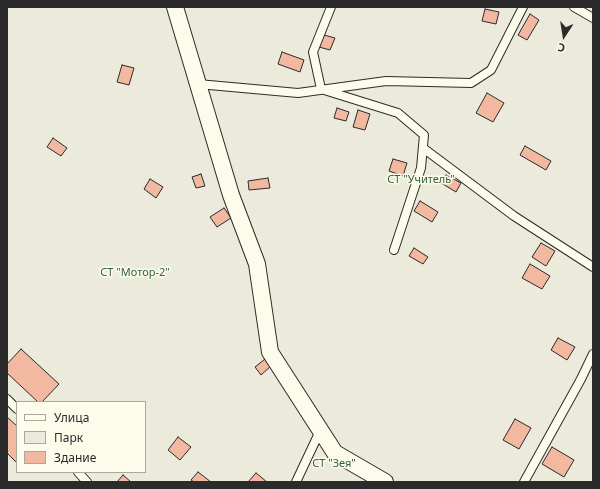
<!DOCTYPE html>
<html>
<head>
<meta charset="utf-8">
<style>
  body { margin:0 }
  #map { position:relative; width:600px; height:489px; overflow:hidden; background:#fdfbea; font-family:"Noto Sans",sans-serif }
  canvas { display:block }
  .frame { position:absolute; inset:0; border:8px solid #2b2b2b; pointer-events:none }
  .legend { position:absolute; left:16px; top:401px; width:130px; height:72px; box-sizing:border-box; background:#fdfbea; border:1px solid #a9a89e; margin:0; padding:5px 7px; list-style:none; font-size:12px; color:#2b2b2b }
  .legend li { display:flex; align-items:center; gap:8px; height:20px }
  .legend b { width:20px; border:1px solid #a9a89e }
  .north { position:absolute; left:544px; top:16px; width:40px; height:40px; -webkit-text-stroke:3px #fdfbea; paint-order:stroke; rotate:192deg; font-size:11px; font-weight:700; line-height:16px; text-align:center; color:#2b2b2b }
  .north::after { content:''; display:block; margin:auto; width:14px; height:18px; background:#2b2b2b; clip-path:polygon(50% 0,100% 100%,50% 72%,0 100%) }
</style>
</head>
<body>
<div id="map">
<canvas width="600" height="489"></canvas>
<div class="frame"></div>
<ul class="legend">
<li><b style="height:5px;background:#fdfbea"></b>Улица</li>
<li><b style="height:11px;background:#ecebdb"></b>Парк</li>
<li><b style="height:11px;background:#f2b8a0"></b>Здание</li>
</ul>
<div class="north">С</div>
</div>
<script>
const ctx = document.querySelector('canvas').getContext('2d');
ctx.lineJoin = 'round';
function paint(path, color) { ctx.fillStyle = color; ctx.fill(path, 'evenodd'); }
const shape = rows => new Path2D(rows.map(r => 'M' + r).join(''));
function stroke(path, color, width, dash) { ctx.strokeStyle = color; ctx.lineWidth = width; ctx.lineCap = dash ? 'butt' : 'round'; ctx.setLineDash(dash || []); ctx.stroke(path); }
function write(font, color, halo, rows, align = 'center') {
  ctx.font = font + ' "Noto Sans",sans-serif'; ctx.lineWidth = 3; ctx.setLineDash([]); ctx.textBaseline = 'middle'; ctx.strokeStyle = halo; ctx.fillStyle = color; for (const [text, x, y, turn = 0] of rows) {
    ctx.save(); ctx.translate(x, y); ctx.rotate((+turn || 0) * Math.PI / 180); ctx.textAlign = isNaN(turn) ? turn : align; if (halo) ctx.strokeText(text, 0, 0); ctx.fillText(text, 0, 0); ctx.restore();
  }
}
const green = shape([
  [7,7,593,7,593,482,7,482,7,7],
  [17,402,145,402,145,472,17,472,17,402]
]);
paint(green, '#ecebdb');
stroke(green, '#74746e', 1);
const building = shape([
  [485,9,499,12,496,24,482,21,485,9],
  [530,14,539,20,527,40,518,35,530,14],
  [324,35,335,38,330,50,319,47,324,35],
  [282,52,304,60,300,72,278,64,282,52],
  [122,65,134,68,129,85,117,82,122,65],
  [487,93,504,103,493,122,476,113,487,93],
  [337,108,349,112,346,121,334,118,337,108],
  [358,110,370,114,365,130,353,127,358,110],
  [53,138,67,148,61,156,47,147,53,138],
  [525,146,551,161,546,170,520,155,525,146],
  [393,159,407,163,403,176,389,171,393,159],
  [201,174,205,186,196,188,192,177,201,174],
  [446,175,461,183,456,192,441,183,446,175],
  [268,178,270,188,249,190,248,181,268,178],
  [150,179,163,187,156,198,144,189,150,179],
  [420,201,438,212,432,222,414,211,420,201],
  [224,208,231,218,217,227,210,217,224,208],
  [541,243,555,251,546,266,532,257,541,243],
  [414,248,428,257,423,264,409,256,414,248],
  [530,264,550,276,542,289,522,278,530,264],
  [558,338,575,347,567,360,551,350,558,338],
  [21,349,59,384,42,402,38,402,7,373,7,364,21,349],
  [265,359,271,366,261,375,255,367,265,359],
  [7,417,17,426,17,463,7,453,7,417],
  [515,419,531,428,519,449,503,440,515,419],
  [178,437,191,447,180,460,168,450,178,437],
  [552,447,574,460,564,477,542,464,552,447],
  [198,472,211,482,194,482,191,480,198,472],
  [256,473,267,482,248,482,256,473],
  [123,475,131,482,117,482,123,475]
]);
paint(building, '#f2b8a0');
stroke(building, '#2b2b2b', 1);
const lane = shape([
  [331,7,313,52,321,89,398,113,424,135,421,168,394,250],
  [574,7,593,18],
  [198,84,298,93,386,81,471,83,491,70,523,7],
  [423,148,514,216,593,267],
  [7,399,17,409],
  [78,472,87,482],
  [296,482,320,431],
  [524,482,581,379,593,354]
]);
const street = shape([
  [175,7,231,195,257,264,270,352,335,453,385,482]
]);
stroke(lane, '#2b2b2b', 10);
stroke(street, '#2b2b2b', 18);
stroke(lane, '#fdfbea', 8);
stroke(street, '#fdfbea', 16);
write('11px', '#34623c', '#fdfbea', [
  ["СТ \"Учитель\"",421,180],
  ["СТ \"Мотор-2\"",135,273],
  ["СТ \"Зея\"",334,464]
]);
</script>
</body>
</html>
